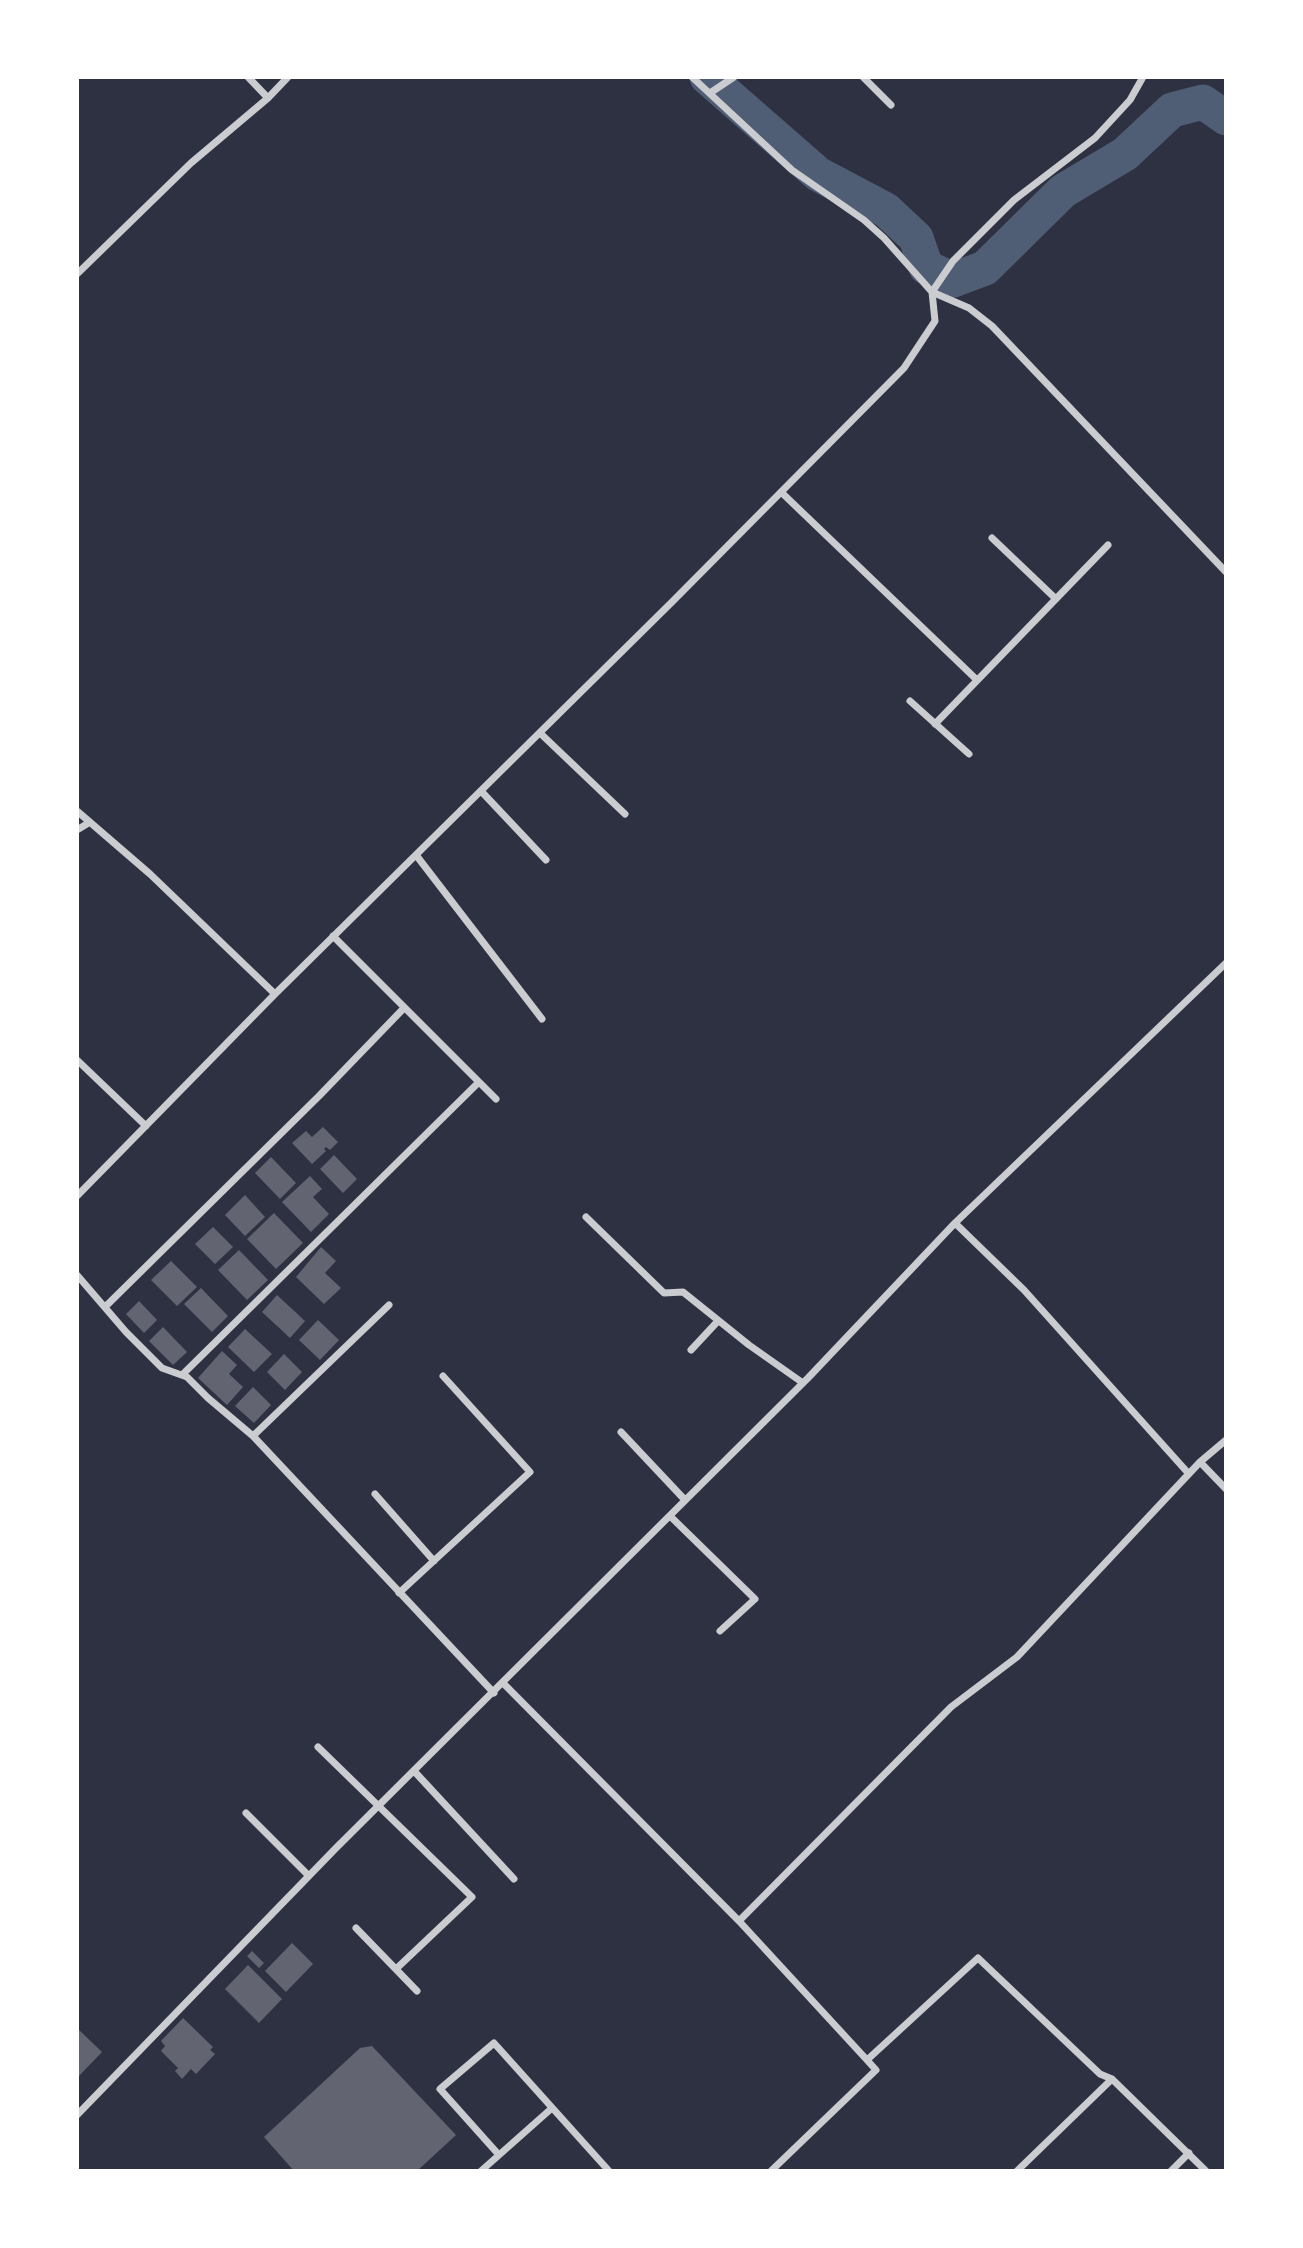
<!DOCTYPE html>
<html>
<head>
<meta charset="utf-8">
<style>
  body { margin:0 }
  #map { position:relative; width:1303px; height:2248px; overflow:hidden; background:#2d3142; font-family:Jost,sans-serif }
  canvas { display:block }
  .frame { position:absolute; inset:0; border:79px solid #fff; pointer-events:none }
</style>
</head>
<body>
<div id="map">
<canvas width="1303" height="2248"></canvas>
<div class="frame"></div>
</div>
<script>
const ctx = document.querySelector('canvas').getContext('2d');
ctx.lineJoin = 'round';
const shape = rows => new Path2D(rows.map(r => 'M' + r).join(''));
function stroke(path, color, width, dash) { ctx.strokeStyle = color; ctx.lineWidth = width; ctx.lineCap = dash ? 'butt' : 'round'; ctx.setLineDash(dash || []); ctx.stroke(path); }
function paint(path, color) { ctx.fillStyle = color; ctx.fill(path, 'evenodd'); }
stroke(shape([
  [707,77,818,174,886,210,916,238,926,267,953,280,985,268,1063,191,1125,154,1172,110,1203,102,1226,118]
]), '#4f5d75', 35);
paint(shape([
  [323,1127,338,1142,330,1150,326,1147,324,1149,326,1151,312,1164,292,1143,306,1131,312,1137],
  [334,1155,357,1179,343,1193,320,1169],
  [271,1157,296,1183,280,1199,255,1173],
  [310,1176,322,1189,313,1197,329,1214,311,1232,282,1202],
  [245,1195,265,1217,245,1236,225,1215],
  [274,1213,303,1243,276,1269,247,1239],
  [213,1227,233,1247,215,1264,195,1244],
  [321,1247,336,1261,325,1273,341,1288,324,1304,296,1277],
  [239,1250,268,1280,247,1300,218,1270],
  [171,1261,197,1287,177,1306,151,1280],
  [201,1288,228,1316,212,1332,184,1304],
  [277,1295,305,1321,290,1338,262,1312],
  [139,1301,157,1320,144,1333,126,1314],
  [318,1320,339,1340,320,1360,299,1340],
  [163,1327,187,1352,173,1365,149,1341],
  [245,1329,272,1354,254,1372,228,1347],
  [222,1351,237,1365,229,1374,243,1387,227,1405,198,1378],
  [284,1354,302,1372,285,1390,267,1372],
  [253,1387,271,1405,254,1423,235,1406],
  [292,1943,313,1964,286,1992,265,1971],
  [252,1951,264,1963,259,1968,247,1956],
  [248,1965,282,1999,259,2023,225,1989],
  [183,2018,213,2047,210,2050,215,2054,196,2074,191,2069,182,2079,175,2071,178,2068,161,2051,165,2046,161,2041],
  [77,2028,102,2052,79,2076,77,2074],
  [372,2046,456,2135,417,2171,294,2171,264,2137,360,2048]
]), '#626471');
stroke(shape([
  [248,77,268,98],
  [692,77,792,170,864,220,884,238,932,292,969,308,992,326,1226,572],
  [863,77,891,105],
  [710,93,734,77],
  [77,274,191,163,268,98,288,77],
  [781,492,977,680],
  [992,538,1056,599],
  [910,701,969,754],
  [935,724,1108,545],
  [540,733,625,814],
  [481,791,546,860],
  [77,811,150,874,275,994],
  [77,830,90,822],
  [416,855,542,1019],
  [77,1060,146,1126],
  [479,1082,496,1099],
  [77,1196,275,994,672,602,904,368,935,321,932,292,953,261,1014,200,1095,138,1130,100,1143,77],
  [586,1217,664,1293,683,1292,749,1345,803,1383],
  [955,1223,1024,1290,1189,1474],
  [77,1275,126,1332,162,1368,187,1377,208,1398,253,1436,494,1693],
  [105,1307,319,1096,404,1008],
  [691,1350,718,1321],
  [182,1375,479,1082,333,936],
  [621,1432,685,1500],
  [253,1436,389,1305],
  [1200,1462,1226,1489],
  [375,1494,434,1561],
  [670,1516,755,1599,720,1631],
  [399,1593,530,1472,443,1376],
  [503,1683,739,1921,867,2060,978,1958,1100,2074,1112,2079,1206,2171],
  [318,1747,472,1897,396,1969],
  [414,1771,514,1879],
  [246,1813,309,1876],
  [739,1921,951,1707,1017,1657,1200,1462,1226,1440],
  [356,1928,417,1991],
  [77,2115,336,1848,808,1378,955,1223,1226,963],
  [499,2155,440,2089,494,2043,609,2171],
  [481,2171,552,2108],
  [771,2171,876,2070,867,2060],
  [1017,2171,1112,2079],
  [1171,2171,1189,2153]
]), '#caccd0', 7);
</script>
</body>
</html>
